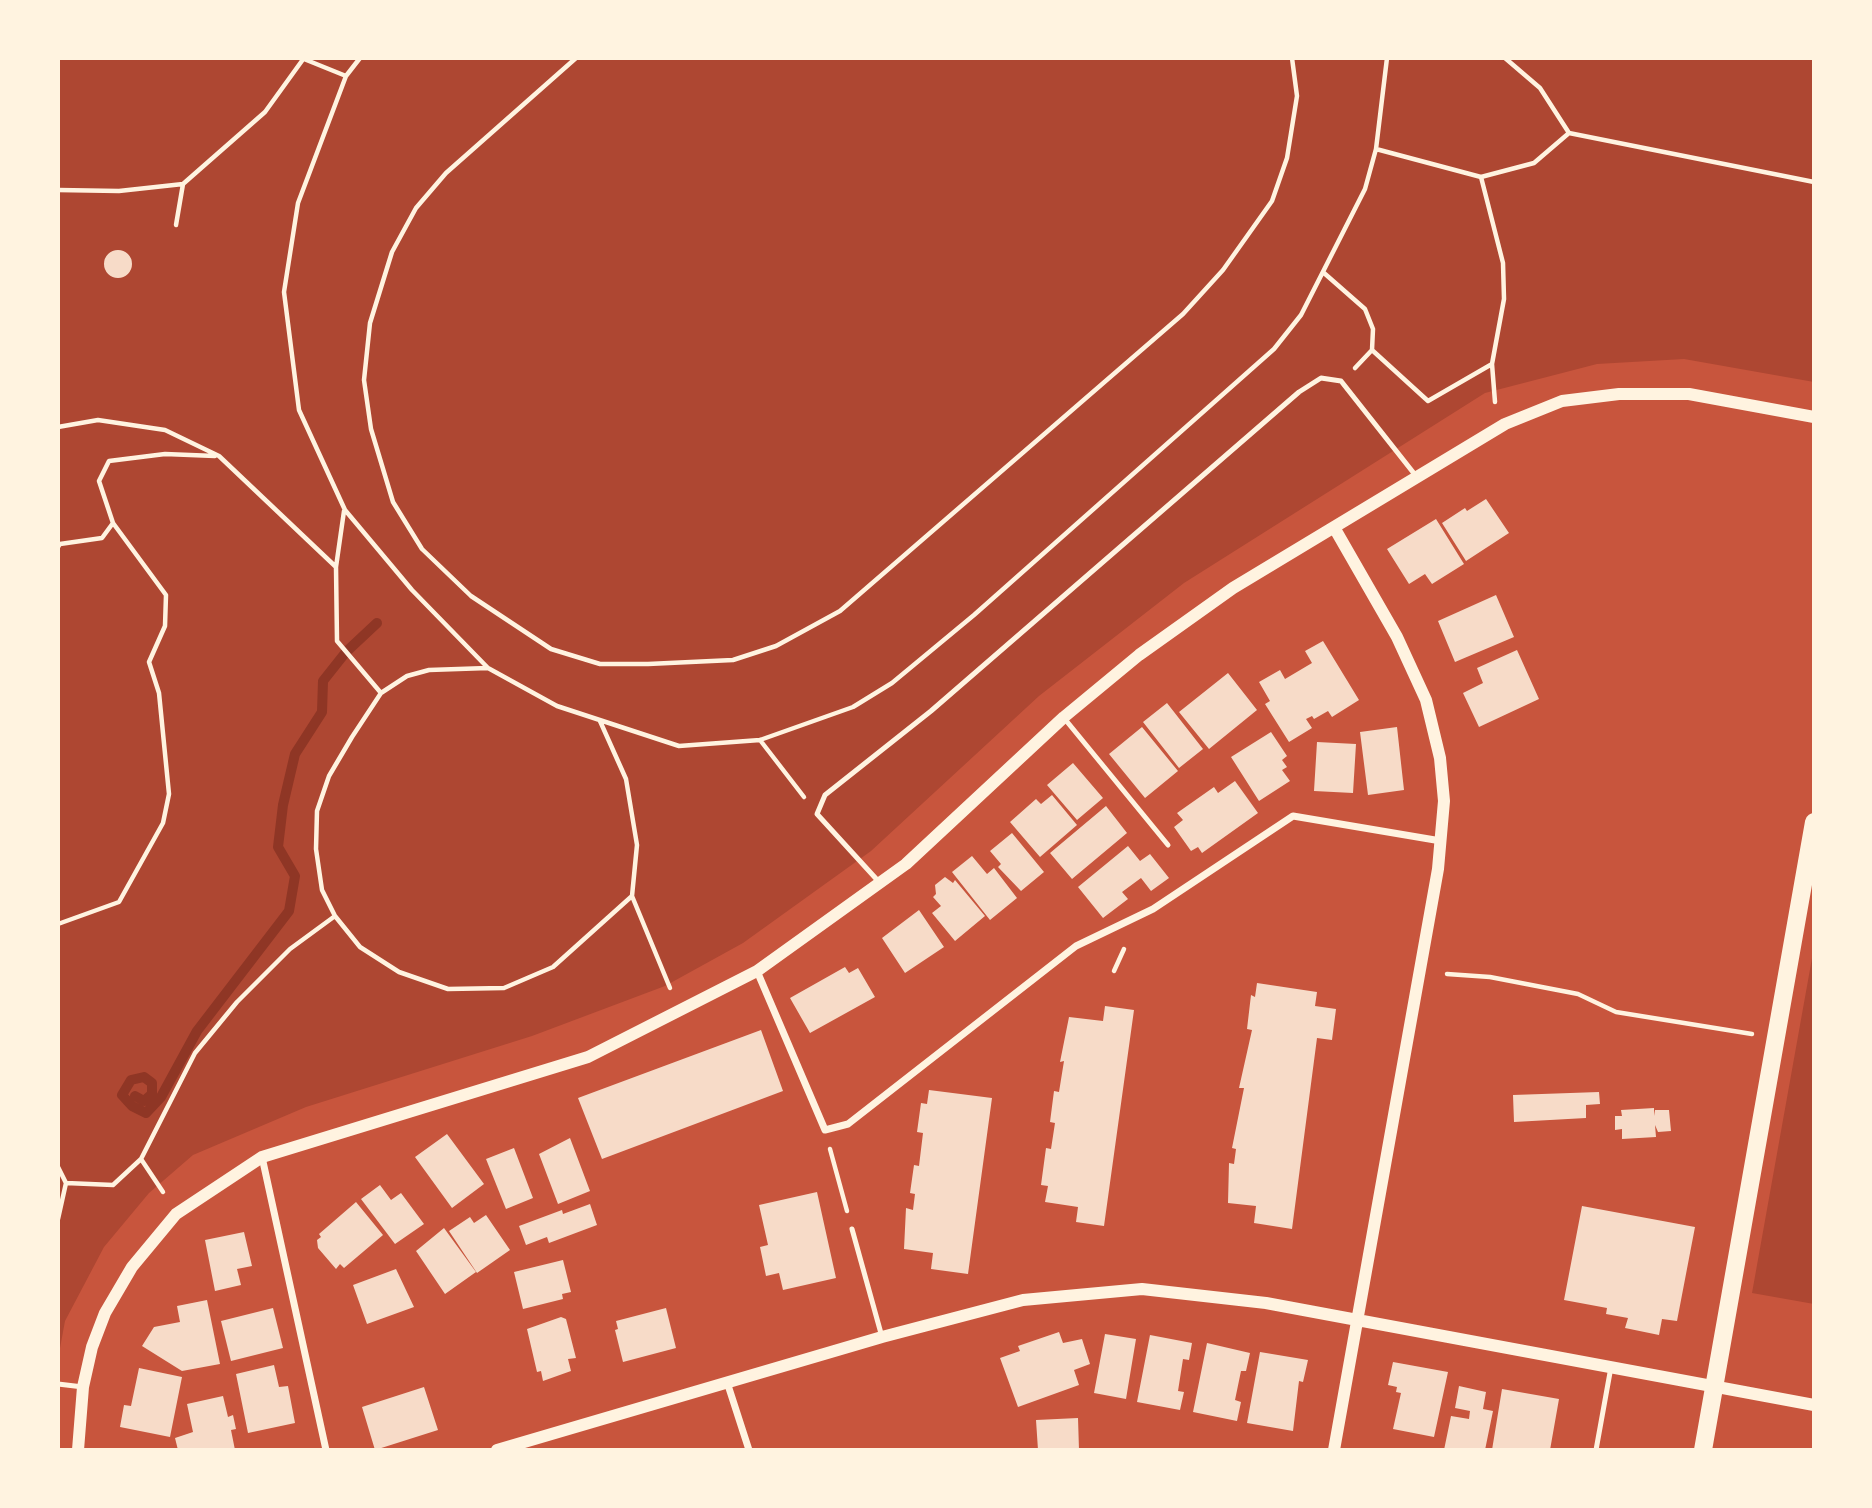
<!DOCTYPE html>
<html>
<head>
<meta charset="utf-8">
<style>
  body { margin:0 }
  #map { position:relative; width:1872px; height:1508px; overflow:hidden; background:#c8553d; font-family:Quicksand,sans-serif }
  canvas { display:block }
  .frame { position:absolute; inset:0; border:60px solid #fff3e0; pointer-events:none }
</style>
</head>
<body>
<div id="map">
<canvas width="1872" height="1508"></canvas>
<div class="frame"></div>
</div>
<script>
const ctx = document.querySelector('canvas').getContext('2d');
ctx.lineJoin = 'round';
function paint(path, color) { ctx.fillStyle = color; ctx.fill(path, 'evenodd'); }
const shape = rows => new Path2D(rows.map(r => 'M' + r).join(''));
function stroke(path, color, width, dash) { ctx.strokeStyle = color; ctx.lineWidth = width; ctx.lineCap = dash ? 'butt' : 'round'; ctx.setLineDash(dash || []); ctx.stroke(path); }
paint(shape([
  [58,58,1814,58,1814,382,1684,359,1597,364,1485,393,1184,583,1039,696,871,851,743,943,665,986,532,1036,306,1107,193,1155,149,1193,104,1247,65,1321,58,1359],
  [1814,947,1814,1304,1752,1293]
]), '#ae4732');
stroke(shape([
  [135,1096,144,1101,152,1094,152,1083,144,1077,131,1080,122,1095,132,1106,146,1113,161,1097,197,1031,289,911,295,876,278,847,283,805,295,754,322,712,323,681,346,652,377,623]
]), '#8f3625', 10);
paint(shape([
  '104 264a14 14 0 1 1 28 0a14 14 0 1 1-28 0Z',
  [1486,499,1509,533,1466,561,1442,523,1465,508,1467,511],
  [1436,519,1464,564,1432,584,1425,574,1409,584,1387,549],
  [1496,595,1514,637,1455,662,1438,621],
  [1323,641,1359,700,1332,717,1328,711,1314,719,1312,716,1306,719,1312,728,1289,742,1265,704,1270,701,1259,682,1280,670,1285,679,1312,663,1305,651],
  [1517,650,1539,699,1479,727,1463,693,1483,683,1477,668],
  [1228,673,1257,710,1209,749,1179,712],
  [1167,703,1203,749,1179,768,1143,722],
  [1142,727,1178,771,1145,798,1109,754],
  [1397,727,1404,790,1368,795,1360,732],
  [1271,732,1287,756,1282,760,1287,767,1282,770,1290,781,1259,801,1231,757],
  [1317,742,1356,744,1353,793,1314,791],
  [1073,763,1103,798,1077,820,1047,785],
  [1235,781,1258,813,1202,853,1198,847,1191,851,1174,827,1183,820,1177,813,1214,787,1218,793],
  [1052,795,1077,825,1040,857,1010,822,1036,799,1041,804],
  [1106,806,1127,833,1072,879,1050,853],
  [1012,833,1044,872,1021,891,998,867,1001,864,990,851],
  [1128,846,1140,861,1150,854,1169,878,1151,891,1141,878,1122,892,1128,899,1103,918,1078,887],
  [972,856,987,874,994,868,1017,898,990,920,952,872],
  [945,877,953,883,955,880,985,916,955,941,932,913,941,906,933,897,936,894,935,885],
  [919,910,944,947,905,973,882,938],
  [845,967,849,973,858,968,875,997,810,1033,790,998],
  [1257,983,1317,992,1315,1006,1336,1009,1332,1040,1317,1038,1292,1229,1254,1223,1256,1206,1228,1203,1229,1163,1234,1164,1236,1149,1232,1148,1244,1088,1239,1088,1252,1030,1247,1029,1251,995,1255,997],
  [1105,1006,1134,1010,1104,1226,1076,1222,1078,1207,1045,1202,1048,1186,1041,1185,1046,1148,1051,1149,1055,1123,1050,1122,1054,1091,1059,1092,1064,1061,1060,1062,1069,1017,1103,1021],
  [761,1030,783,1091,602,1159,578,1098],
  [929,1090,992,1098,968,1274,931,1269,933,1253,904,1249,906,1208,913,1210,915,1194,910,1193,914,1165,919,1166,923,1133,917,1132,921,1103,927,1104],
  [1599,1092,1600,1104,1586,1105,1586,1118,1514,1122,1513,1095],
  [1654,1108,1654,1116,1655,1110,1669,1110,1671,1131,1658,1132,1655,1125,1656,1137,1622,1139,1622,1129,1615,1130,1615,1116,1622,1116,1621,1110],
  [447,1134,484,1184,452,1208,415,1157],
  [570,1138,590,1191,558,1204,539,1154],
  [514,1148,533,1198,506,1209,486,1159],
  [380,1185,391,1200,401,1193,424,1224,395,1244,361,1199],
  [817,1192,836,1278,783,1290,779,1273,766,1276,760,1247,768,1245,759,1205],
  [356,1202,383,1235,344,1268,340,1264,336,1269,318,1248,317,1240,321,1237,319,1234],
  [590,1204,597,1225,549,1243,547,1237,526,1245,519,1226,562,1210,563,1214],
  [1582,1206,1695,1227,1677,1321,1662,1319,1659,1335,1625,1328,1628,1318,1606,1314,1607,1308,1564,1300],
  [486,1215,510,1250,477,1273,449,1231,470,1217,474,1223],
  [444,1228,476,1272,445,1294,416,1251],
  [244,1232,252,1266,237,1269,241,1285,215,1291,205,1240],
  [563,1260,571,1292,562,1294,563,1299,523,1309,514,1272],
  [396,1269,414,1307,367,1324,353,1285],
  [207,1300,220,1364,182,1371,142,1346,154,1327,180,1322,177,1306],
  [273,1308,283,1348,231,1361,221,1321],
  [666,1308,676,1348,623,1362,615,1330,618,1329,616,1321],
  [561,1317,566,1319,576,1358,568,1359,571,1371,543,1381,541,1371,537,1372,527,1329],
  [1059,1332,1063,1343,1082,1339,1090,1364,1074,1370,1079,1385,1018,1407,1000,1358,1020,1351,1018,1346],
  [1105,1334,1136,1339,1126,1399,1094,1393],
  [1150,1335,1192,1343,1189,1360,1183,1359,1178,1391,1184,1392,1180,1410,1137,1402],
  [1207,1343,1250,1353,1246,1371,1241,1371,1235,1400,1241,1402,1237,1421,1193,1412],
  [1260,1352,1308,1360,1303,1382,1299,1381,1293,1431,1247,1423],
  [1393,1362,1448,1372,1434,1437,1393,1429,1401,1393,1396,1392,1397,1387,1388,1385],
  [274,1365,279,1387,288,1386,295,1423,248,1433,236,1374],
  [139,1368,182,1377,170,1437,120,1427,124,1405,131,1406],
  [1459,1386,1486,1392,1483,1409,1493,1411,1485,1450,1444,1450,1451,1416,1469,1419,1470,1411,1455,1408],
  [424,1387,438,1430,375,1450,362,1407],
  [1502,1389,1559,1399,1550,1450,1492,1450],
  [223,1396,228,1417,233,1415,236,1429,231,1430,235,1450,178,1450,175,1438,193,1432,187,1404],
  [1078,1418,1079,1450,1038,1450,1036,1420]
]), '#f7dbc8');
stroke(shape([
  [360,58,346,76,298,203,284,292,299,410,345,510,412,590,488,668,557,706,679,746,760,740,853,707,892,683,974,615,1274,349,1301,315,1365,189,1376,149,1387,58],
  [576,58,446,173,416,208,392,252,370,323,364,380,371,429,393,502,422,549,471,596,551,649,600,664,648,664,733,660,776,646,840,611,1183,314,1223,270,1272,201,1287,158,1297,96,1292,58],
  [1505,58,1540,88,1569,133],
  [304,59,346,76],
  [1569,133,1814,182],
  [1376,149,1481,177,1534,163,1569,133],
  [58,190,119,191,183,184,265,112,304,58],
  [176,225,183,184],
  [1324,273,1365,309,1373,329,1372,350,1355,368],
  [1372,350,1428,401,1492,364,1504,299,1503,263,1481,177],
  [1492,364,1495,402],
  [58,427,98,420,165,430,219,456,336,567],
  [344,511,336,567,337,641,381,693],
  [58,547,60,544,102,538,113,523,99,481,109,461,165,454,215,456],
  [488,668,429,670,407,676,381,693,352,737,329,776,317,811,316,849,322,890,335,916,360,947,399,972,448,989,504,988,553,967,632,896],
  [600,721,626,779,637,845,632,896,670,988],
  [760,740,804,797],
  [58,924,119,902,163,823,169,794,159,693,149,662,165,626,166,595,113,523],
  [1114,971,1124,949],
  [1447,974,1490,977,1578,994,1616,1012,1752,1034],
  [830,1149,847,1211],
  [58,1167,66,1183,58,1219],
  [66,1183,113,1185,141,1159],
  [163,1192,141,1159,195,1053,237,1002,290,949,335,916]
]), '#fff3e0', 4.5);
stroke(shape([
  [1064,718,1168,845],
  [880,883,817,814,825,795,931,711,1299,392,1321,378,1341,381,1416,476],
  [852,1229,882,1337],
  [58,1384,83,1387],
  [1596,1450,1611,1367]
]), '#fff3e0', 5);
stroke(shape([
  [757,971,825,1130,848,1124,1076,946,1153,909,1293,816,1441,841],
  [262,1157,326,1450],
  [727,1382,749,1450]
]), '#fff3e0', 7);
stroke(shape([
  [78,1450,83,1387,92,1347,105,1313,132,1267,176,1214,262,1157,588,1057,757,971,906,864,1064,717,1139,655,1233,588,1505,424,1562,401,1619,394,1689,394,1814,417],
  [497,1450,882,1337,1023,1300,1142,1289,1266,1303,1814,1405],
  [1334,1450,1438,869,1444,801,1440,758,1426,700,1397,637,1335,529]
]), '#fff3e0', 12);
stroke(shape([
  [1703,1450,1814,822]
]), '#fff3e0', 18);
</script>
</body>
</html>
